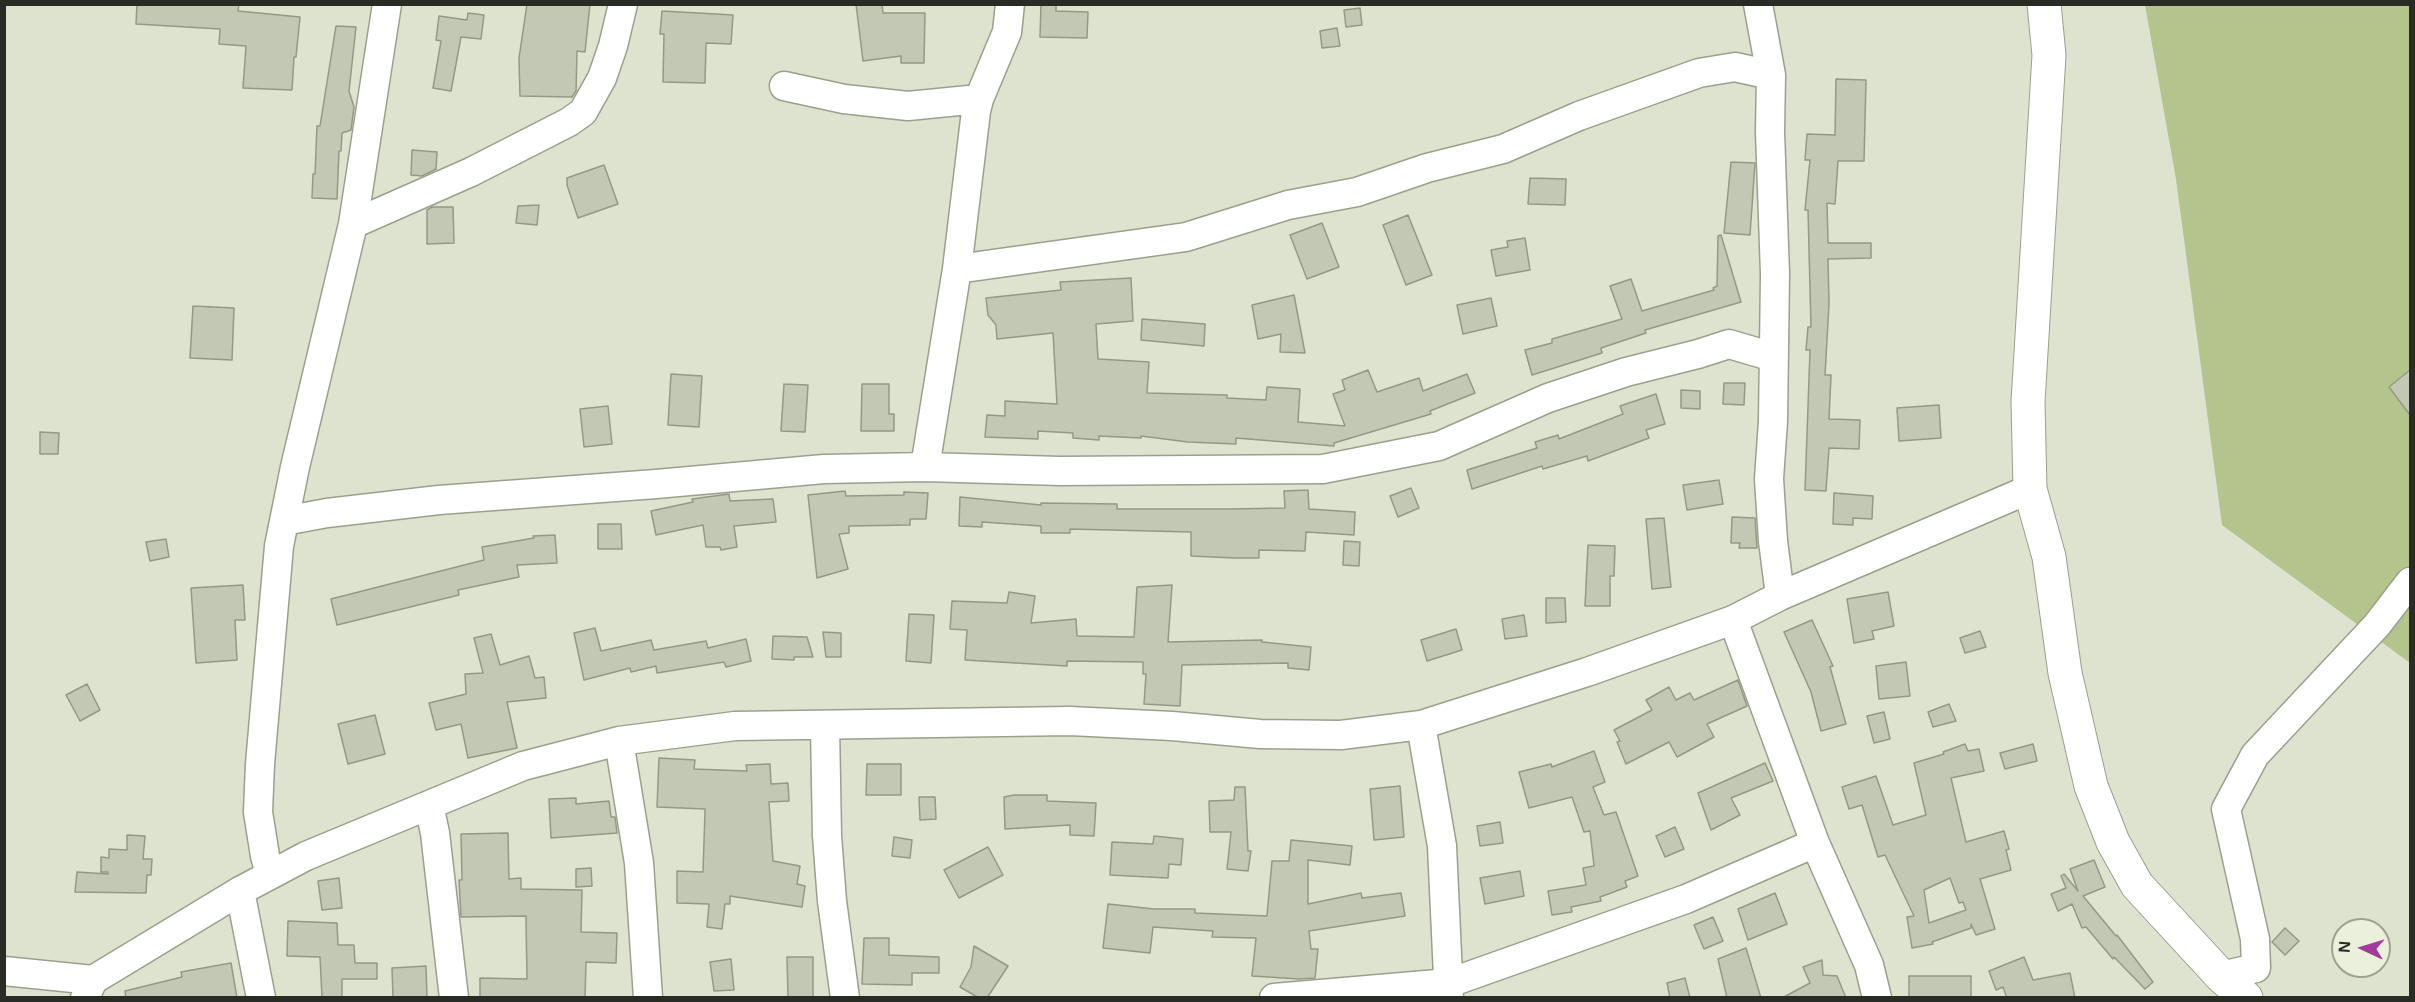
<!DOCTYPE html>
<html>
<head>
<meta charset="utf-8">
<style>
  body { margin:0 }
  #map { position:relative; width:2415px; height:1002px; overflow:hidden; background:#dde3ce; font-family:Arial,sans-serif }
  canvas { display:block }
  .frame { position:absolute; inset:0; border:6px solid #292c24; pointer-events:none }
  .north { position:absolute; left:2331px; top:918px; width:60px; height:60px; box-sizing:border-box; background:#eaf0db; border:2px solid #9da292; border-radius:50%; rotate:274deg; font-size:16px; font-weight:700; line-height:24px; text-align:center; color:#292c24 }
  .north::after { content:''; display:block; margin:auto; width:21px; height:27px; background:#a33b9d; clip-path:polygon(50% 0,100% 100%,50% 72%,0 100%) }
</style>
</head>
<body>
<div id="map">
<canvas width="2415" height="1002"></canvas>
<div class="frame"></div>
<div class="north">N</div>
</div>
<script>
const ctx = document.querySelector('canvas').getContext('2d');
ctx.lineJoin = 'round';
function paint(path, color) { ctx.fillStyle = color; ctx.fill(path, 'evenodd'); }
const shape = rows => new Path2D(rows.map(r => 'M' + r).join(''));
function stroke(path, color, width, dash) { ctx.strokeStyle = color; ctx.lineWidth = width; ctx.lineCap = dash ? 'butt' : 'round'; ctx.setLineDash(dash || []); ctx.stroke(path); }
paint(shape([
  [2145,5,2410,5,2410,663,2222,525,2176,179]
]), '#b5c48d');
const building = shape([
  [137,4,239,4,238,11,300,17,296,57,294,57,292,90,243,88,246,46,219,44,220,29,136,24,137,4],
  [527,4,590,4,585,52,577,51,576,91,572,97,520,96,519,58,527,4],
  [856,4,882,4,883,13,925,13,924,63,901,63,901,56,863,61,856,4],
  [1041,4,1056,4,1056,11,1088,12,1087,38,1040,37,1041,4],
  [1360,8,1362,25,1346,27,1344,10,1360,8],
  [662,11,733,15,731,44,706,43,705,83,663,82,664,34,660,34,662,11],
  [468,13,484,15,481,39,461,37,451,91,433,88,441,41,436,40,439,16,467,20,468,13],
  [336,26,356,27,349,91,354,107,351,130,342,133,341,151,339,151,337,199,312,198,313,174,315,174,317,126,320,126,336,26],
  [1337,28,1340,46,1322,48,1320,31,1337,28],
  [1836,79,1866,80,1864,161,1838,161,1835,204,1827,203,1828,243,1871,243,1871,258,1828,259,1829,304,1825,375,1831,375,1829,419,1860,420,1859,449,1829,448,1826,491,1805,490,1810,350,1806,350,1808,327,1811,327,1808,210,1805,210,1810,160,1805,160,1807,134,1835,135,1836,79],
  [412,150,437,152,436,169,422,176,411,175,412,150],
  [1731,162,1755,163,1750,235,1724,233,1731,162],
  [604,165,618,204,578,218,567,185,567,178,604,165],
  [1530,178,1566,179,1565,205,1528,204,1530,178],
  [539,205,537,225,516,223,518,206,539,205],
  [432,207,453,207,454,243,427,244,427,210,432,207],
  [1408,215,1432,275,1406,285,1383,225,1408,215],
  [1322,223,1339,267,1307,279,1290,235,1322,223],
  [1721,235,1741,302,1645,330,1646,333,1601,348,1602,353,1532,375,1525,350,1552,343,1552,339,1622,319,1610,286,1631,279,1642,311,1714,290,1713,288,1717,286,1718,236,1721,235],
  [1525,238,1530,270,1496,276,1491,250,1508,247,1507,241,1525,238],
  [1131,278,1133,321,1096,324,1098,359,1149,362,1147,393,1227,395,1227,398,1266,400,1267,387,1300,389,1298,422,1345,426,1333,394,1345,390,1342,380,1368,370,1377,392,1419,378,1423,391,1467,374,1475,393,1430,411,1431,414,1334,443,1334,446,1236,438,1236,444,1188,442,1141,436,1141,438,1099,436,1099,440,1073,438,1073,433,1038,431,1038,439,985,437,987,415,1005,416,1005,401,1057,404,1053,333,997,339,996,325,988,315,986,298,1061,290,1060,282,1131,278],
  [1294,295,1305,353,1280,352,1281,334,1258,339,1252,305,1294,295],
  [1491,298,1497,326,1463,334,1457,305,1491,298],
  [193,306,234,308,232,360,190,358,193,306],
  [1142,319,1205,324,1204,346,1141,340,1142,319],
  [2410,370,2410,415,2389,387,2410,370],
  [671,374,702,376,699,427,668,425,671,374],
  [1724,383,1745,383,1744,405,1723,404,1724,383],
  [784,384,808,385,805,432,781,431,784,384],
  [862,384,889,384,889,414,894,414,894,431,861,431,862,384],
  [1681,390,1700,391,1700,409,1681,408,1681,390],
  [1656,394,1665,424,1646,430,1649,438,1588,461,1587,456,1543,469,1542,466,1472,489,1467,470,1537,448,1535,442,1558,435,1559,439,1623,414,1620,406,1656,394],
  [1939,405,1941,438,1899,441,1897,408,1939,405],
  [608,406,612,444,584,447,580,409,608,406],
  [40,432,59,433,58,454,40,454,40,432],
  [1719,480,1723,504,1687,510,1683,485,1719,480],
  [1411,488,1419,508,1398,517,1390,496,1411,488],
  [1308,490,1309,509,1355,512,1354,535,1306,532,1305,551,1259,550,1259,558,1235,558,1191,556,1191,532,1070,529,1070,533,1041,533,1041,526,982,522,982,527,959,526,960,497,1041,505,1041,503,1117,504,1117,509,1231,509,1285,508,1284,491,1308,490],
  [845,491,846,496,904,495,904,492,928,493,926,519,910,519,910,525,849,526,849,533,839,534,848,569,817,578,808,495,845,491],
  [1834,493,1873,496,1872,519,1853,518,1853,525,1833,524,1834,493],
  [729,494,730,501,773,499,776,522,734,526,737,547,721,550,720,547,706,547,703,525,656,535,651,511,693,502,692,499,729,494],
  [1732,517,1755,518,1757,548,1739,548,1740,543,1731,543,1732,517],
  [1664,518,1671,587,1652,589,1646,519,1664,518],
  [598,524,621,524,622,549,598,549,598,524],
  [555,535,557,563,517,565,519,577,458,590,459,595,337,625,331,599,484,560,482,547,534,538,533,536,555,535],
  [166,539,169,557,150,561,146,542,166,539],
  [1344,541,1360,542,1359,566,1343,565,1344,541],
  [1588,545,1615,546,1614,576,1610,576,1610,606,1585,606,1588,545],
  [243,585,245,620,235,620,237,660,196,663,191,588,243,585],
  [1172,585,1168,642,1262,640,1262,642,1311,647,1309,670,1288,668,1288,663,1182,665,1180,706,1144,704,1146,674,1143,674,1143,662,1067,661,1067,666,965,660,967,630,950,629,952,601,1007,603,1009,592,1035,596,1031,623,1076,619,1077,636,1134,637,1137,587,1172,585],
  [1888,592,1894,626,1872,631,1874,639,1854,643,1847,599,1888,592],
  [1546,598,1565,598,1566,622,1546,623,1546,598],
  [909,614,934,615,931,663,906,661,909,614],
  [1524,615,1527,636,1505,639,1502,619,1524,615],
  [1812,620,1833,666,1830,667,1846,724,1821,731,1811,692,1784,632,1812,620],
  [595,628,601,651,651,640,654,650,706,641,708,648,746,639,751,661,726,667,724,662,657,673,656,666,631,672,630,668,584,680,574,633,595,628],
  [1456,629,1462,650,1427,661,1421,640,1456,629],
  [1980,631,1986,647,1965,653,1960,638,1980,631],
  [823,632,841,633,841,657,826,657,823,632],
  [491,634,500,665,529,656,535,678,544,677,546,698,507,702,517,748,468,758,461,724,436,730,429,703,466,694,465,674,483,673,474,638,491,634],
  [773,636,807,637,813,657,794,657,794,660,772,659,773,636],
  [1906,662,1910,696,1879,699,1876,666,1906,662],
  [1738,680,1747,706,1707,724,1714,737,1677,757,1669,742,1626,764,1617,742,1620,741,1614,730,1652,710,1646,700,1669,687,1676,700,1690,693,1694,700,1738,680],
  [87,684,100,710,80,721,66,695,87,684],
  [1949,704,1956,721,1933,727,1928,712,1949,704],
  [1884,712,1890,739,1874,743,1867,716,1884,712],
  [375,715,385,754,348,764,338,724,375,715],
  [1965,744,1968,751,1979,749,1984,771,1951,778,1966,842,2004,831,2009,849,2006,850,2011,870,1980,879,1995,929,1976,935,1971,924,1971,928,1932,942,1933,944,1912,948,1907,917,1914,916,1885,855,1878,857,1862,805,1849,809,1842,787,1876,776,1893,825,1926,815,1914,763,1944,754,1943,752,1965,744],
  [1950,878,1959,903,1963,902,1966,910,1929,923,1924,890,1950,878],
  [2033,744,2037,761,2005,769,2000,753,2033,744],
  [1594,751,1605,782,1593,787,1604,815,1616,812,1638,876,1625,881,1627,887,1600,897,1601,901,1571,907,1572,912,1552,915,1548,891,1586,885,1583,868,1594,866,1590,831,1584,832,1572,797,1529,808,1519,772,1551,764,1552,767,1594,751],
  [659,758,695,760,694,769,747,771,746,765,770,764,771,784,788,783,789,801,769,802,773,861,800,866,797,884,805,886,802,907,730,896,730,904,725,904,722,929,707,927,709,904,677,903,677,871,703,872,705,811,705,809,657,807,659,758],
  [1765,763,1773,781,1731,798,1740,815,1711,830,1698,793,1765,763],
  [867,764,901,764,901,795,866,795,867,764],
  [1400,786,1404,837,1374,840,1370,789,1400,786],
  [1235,787,1245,787,1248,851,1251,851,1248,871,1227,869,1231,832,1210,832,1209,801,1234,800,1235,787],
  [1014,795,1047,795,1047,801,1096,803,1094,836,1070,835,1070,825,1005,829,1004,797,1014,795],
  [919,797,935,797,936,819,920,820,919,797],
  [576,798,576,804,609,801,611,817,615,817,617,833,551,838,549,799,576,798],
  [1500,822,1503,843,1480,846,1477,826,1500,822],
  [1675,827,1684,849,1665,857,1656,836,1675,827],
  [508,833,509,879,521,878,521,889,582,890,581,932,617,933,616,963,586,962,585,998,480,998,480,978,527,979,526,920,526,916,461,917,459,880,462,880,461,834,508,833],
  [127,835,145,836,143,859,152,859,151,875,147,875,146,893,75,892,77,872,108,874,108,872,101,872,101,857,109,858,109,849,127,850,127,835],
  [1154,836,1183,839,1181,865,1169,864,1168,878,1110,875,1112,842,1153,844,1154,836],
  [894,837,912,840,910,858,892,856,894,837],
  [1291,840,1352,846,1350,865,1308,860,1308,904,1361,893,1362,898,1401,893,1405,916,1309,931,1311,949,1318,949,1315,978,1299,979,1252,976,1256,938,1212,937,1213,931,1153,927,1150,953,1103,948,1108,904,1154,909,1195,909,1195,913,1267,916,1272,861,1289,861,1291,840],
  [988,847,1003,875,959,898,944,870,988,847],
  [2094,860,2105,887,2083,896,2116,936,2117,935,2153,982,2145,989,2114,957,2113,959,2086,927,2082,928,2072,904,2058,911,2051,894,2066,888,2061,876,2064,874,2078,891,2070,869,2094,860],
  [591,868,592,886,576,887,576,869,591,868],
  [1520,871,1524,896,1485,904,1480,878,1520,871],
  [339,878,342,908,322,910,318,881,339,878],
  [1775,893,1787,924,1748,940,1738,909,1775,893],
  [1713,917,1723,941,1704,949,1694,925,1713,917],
  [288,921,337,923,338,945,354,945,355,963,377,963,377,979,342,979,342,998,322,998,320,957,287,956,288,921],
  [2285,928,2299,941,2285,955,2272,942,2285,928],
  [864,938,889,938,889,955,939,957,939,973,912,973,912,985,862,984,864,938],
  [974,946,1008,966,987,998,979,998,960,987,971,967,974,946],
  [1746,948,1761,998,1727,998,1718,959,1746,948],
  [787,957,813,957,813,998,788,998,787,957],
  [2024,957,2033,980,2070,973,2075,998,2007,998,2003,987,1996,990,1989,971,2024,957],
  [731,959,734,990,714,991,710,962,731,959],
  [1822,960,1823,975,1837,976,1846,998,1782,998,1810,983,1803,967,1822,960],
  [231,963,237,998,126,998,125,991,182,977,181,972,231,963],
  [426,966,427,998,393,998,392,968,426,966],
  [1909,976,1971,976,1971,998,1909,998,1909,976],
  [1685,978,1690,998,1670,998,1667,983,1685,978]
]);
paint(building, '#c3c8b4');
stroke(building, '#949986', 1.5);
const minor = shape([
  [1010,4,1007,32,979,99,976,111,957,269,925,467,1060,471,1323,469,1439,446,1548,398,1626,372,1698,354,1729,344,1773,357],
  [1758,4,1771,75,1770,132,1775,274,1773,421,1769,479,1773,541,1780,596],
  [784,86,844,99,908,106,979,99],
  [353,224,471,172,569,122,583,112,602,78,613,46,623,4],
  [957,269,1186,237,1288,205,1357,192,1427,168,1503,149,1579,116,1699,73,1735,67,1771,75],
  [284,521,327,513,439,500,656,484,824,469,925,467],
  [1733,620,1815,843,1869,965,1877,998],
  [1421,725,1442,846,1449,998],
  [825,726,827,836,832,901,845,998],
  [619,741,639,863,648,998],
  [429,805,435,833,454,998],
  [270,874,265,856,258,812,260,764,279,546,295,467,353,224,387,4],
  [240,891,261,998],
  [4,971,93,980],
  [2221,976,2256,968,2255,939,2226,809,2255,755,2377,625,2410,582],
  [85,998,93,980,240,891,306,856,523,766,619,741,735,726,1070,721,1172,726,1260,734,1341,735,1421,725,1587,672,1733,620,1780,596,2030,489],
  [1274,998,1449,983,1686,899,1815,843]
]);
const major = shape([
  [2044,4,2049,55,2028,402,2030,489,2049,557,2065,673,2091,786,2113,842,2137,885,2221,976,2246,998]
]);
stroke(minor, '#9ba08d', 31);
stroke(major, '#9ba08d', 35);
stroke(minor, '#fff', 28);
stroke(major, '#fff', 33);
</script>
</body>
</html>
